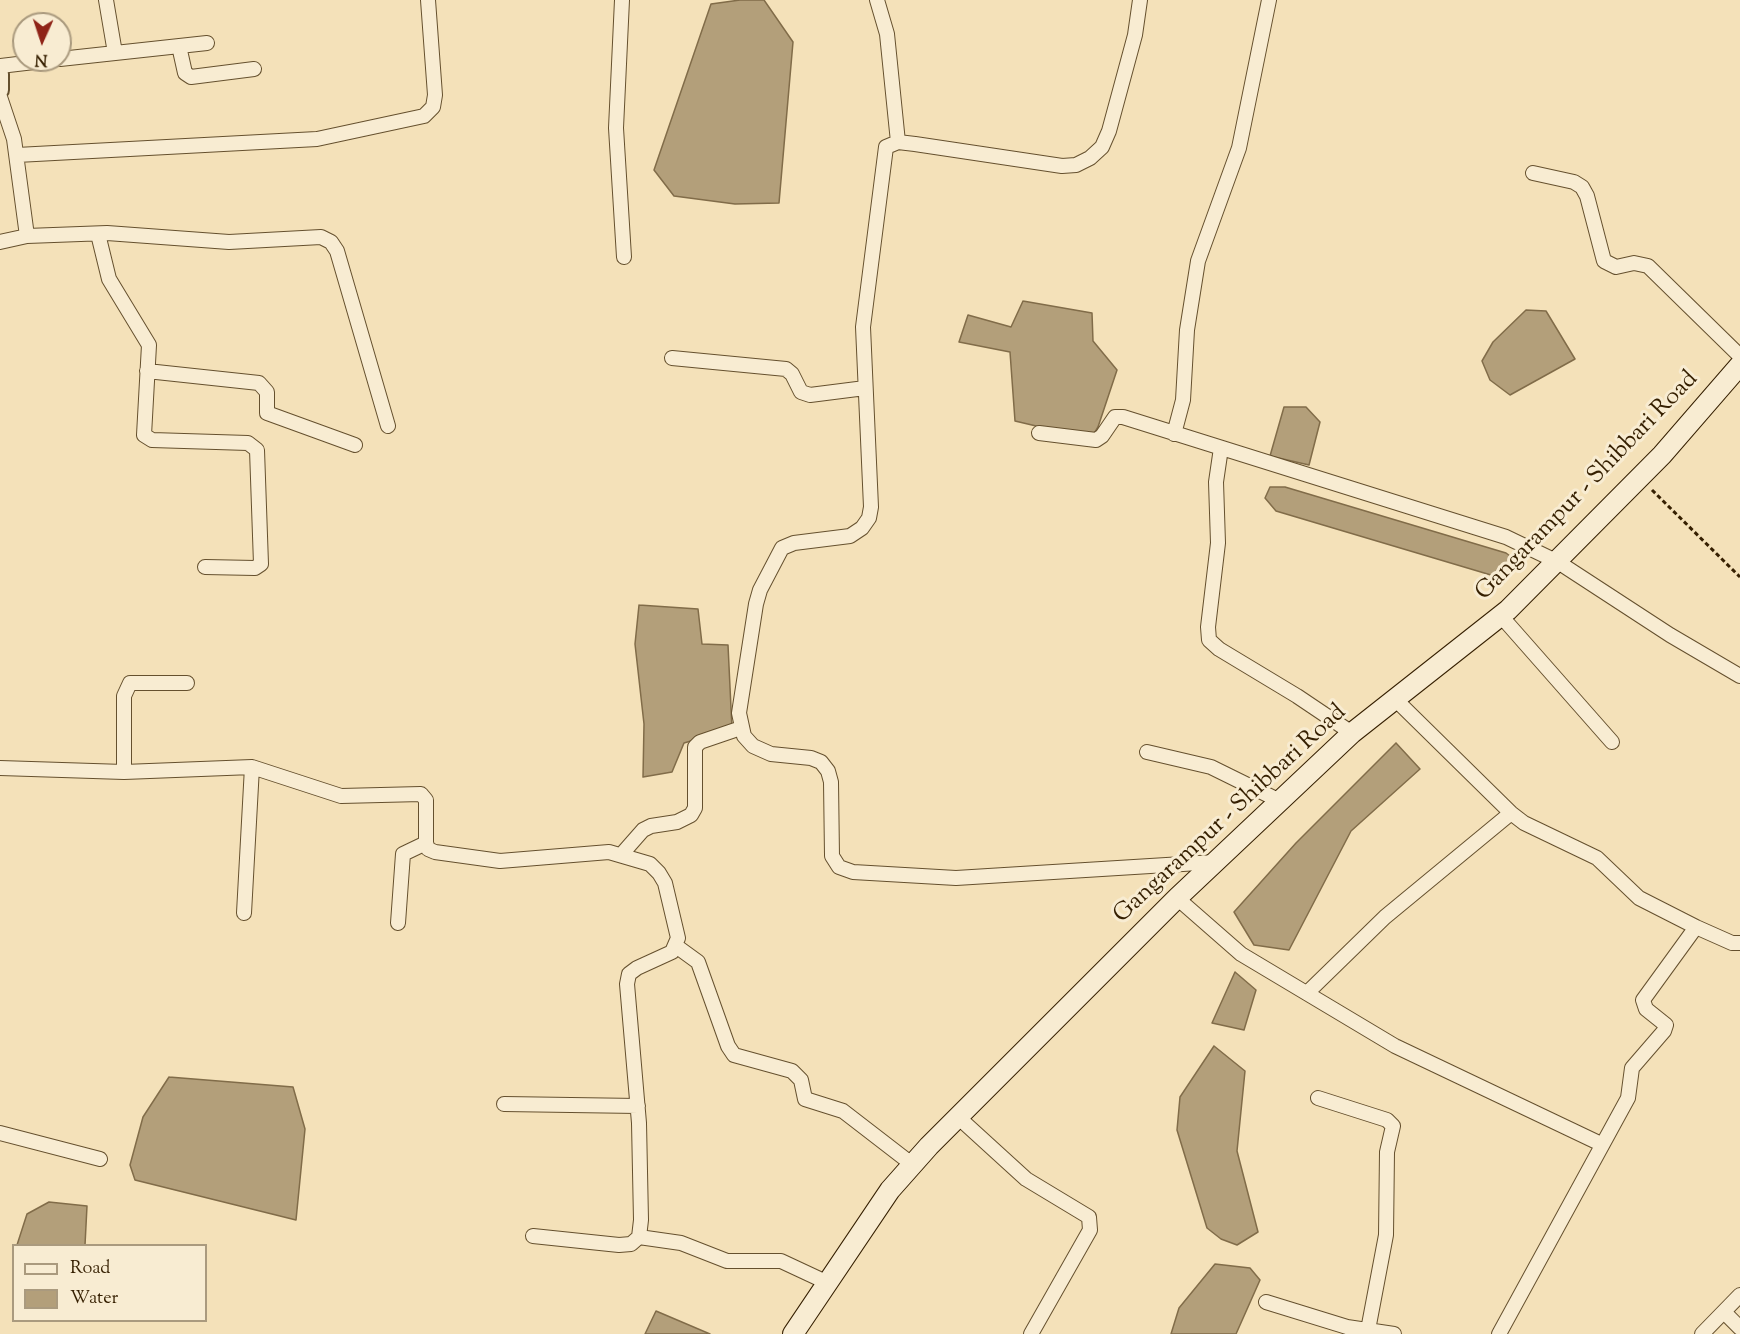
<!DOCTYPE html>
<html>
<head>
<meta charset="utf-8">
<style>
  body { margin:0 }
  #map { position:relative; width:1740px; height:1334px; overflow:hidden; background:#f4e1b9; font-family:"Sorts Mill Goudy",serif }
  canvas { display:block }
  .legend { position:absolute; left:12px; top:1244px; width:195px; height:78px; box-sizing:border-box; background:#f8ecd2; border:2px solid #aa9a7e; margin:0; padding:8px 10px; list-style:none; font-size:18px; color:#351f00 }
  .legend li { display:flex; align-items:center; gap:12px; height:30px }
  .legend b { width:30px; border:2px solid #aa9a7e }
  .north { position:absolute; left:12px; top:12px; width:60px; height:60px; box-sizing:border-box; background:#f8ecd2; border:2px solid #aa9a7e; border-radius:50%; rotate:183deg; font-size:16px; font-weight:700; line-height:24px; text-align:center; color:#351f00 }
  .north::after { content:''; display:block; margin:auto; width:21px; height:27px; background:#8f2418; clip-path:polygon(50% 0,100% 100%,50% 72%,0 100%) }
</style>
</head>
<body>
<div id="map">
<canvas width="1740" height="1334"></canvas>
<ul class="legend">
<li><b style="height:8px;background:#f8ecd2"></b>Road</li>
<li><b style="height:16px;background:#b39f7a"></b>Water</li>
</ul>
<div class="north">N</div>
</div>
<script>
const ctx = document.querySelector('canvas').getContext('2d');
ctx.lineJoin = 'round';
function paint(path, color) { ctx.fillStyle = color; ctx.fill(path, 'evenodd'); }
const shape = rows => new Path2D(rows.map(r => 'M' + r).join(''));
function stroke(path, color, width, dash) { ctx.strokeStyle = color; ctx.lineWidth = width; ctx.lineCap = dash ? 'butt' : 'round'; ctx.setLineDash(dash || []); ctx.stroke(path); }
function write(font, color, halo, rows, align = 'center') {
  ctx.font = font + ' "Sorts Mill Goudy",serif'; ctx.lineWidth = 6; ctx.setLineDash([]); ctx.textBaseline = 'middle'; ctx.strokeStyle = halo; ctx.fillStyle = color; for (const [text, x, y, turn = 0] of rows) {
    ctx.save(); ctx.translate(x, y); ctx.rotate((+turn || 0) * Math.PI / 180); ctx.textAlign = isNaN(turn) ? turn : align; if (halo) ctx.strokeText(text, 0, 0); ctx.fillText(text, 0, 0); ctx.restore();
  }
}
const water = shape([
  [740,0,764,0,793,42,779,203,735,204,674,196,654,170,711,4,740,0],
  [1023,301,1092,313,1093,341,1117,370,1098,427,1091,439,1015,421,1010,352,959,342,968,315,1011,327,1023,301],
  [1526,310,1546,311,1575,359,1510,395,1490,380,1482,361,1493,342,1526,310],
  [1284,407,1306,407,1320,422,1309,465,1270,456,1284,407],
  [1270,487,1285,487,1506,553,1522,565,1501,578,1276,511,1265,498,1270,487],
  [639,605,698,609,702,644,728,645,732,729,684,743,672,772,643,777,644,724,635,644,639,605],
  [1396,743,1420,769,1351,831,1289,950,1254,945,1234,912,1296,843,1396,743],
  [1235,972,1256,990,1244,1030,1212,1023,1235,972],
  [1214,1046,1245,1071,1237,1151,1258,1232,1237,1245,1221,1239,1207,1228,1177,1130,1180,1097,1214,1046],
  [169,1077,293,1087,305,1129,296,1220,135,1180,130,1165,143,1117,169,1077],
  [49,1202,87,1206,85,1245,17,1245,27,1214,49,1202],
  [1215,1264,1250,1268,1260,1280,1236,1334,1171,1334,1179,1308,1215,1264],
  [656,1311,710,1334,645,1334,656,1311]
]);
paint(water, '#b39f7a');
stroke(water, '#816c49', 1.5);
const minor = shape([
  [106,0,115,53],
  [622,0,616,128,624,257],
  [877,0,887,34,898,142],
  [1140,0,1135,35,1109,131,1102,147,1090,158,1076,165,1062,166,915,144,898,142,886,147,863,327,871,507,869,518,862,528,850,536,794,543,782,548,760,590,756,604,739,713,744,736,753,746,771,754,811,758,821,762,828,771,831,782,832,856,839,867,853,872,956,878,1215,862],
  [179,46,185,73,191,77,254,69],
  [60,59,207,43],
  [0,66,51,60],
  [0,97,14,139,27,236],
  [17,155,317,139,424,116,433,107,435,95,428,0],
  [1533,173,1574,182,1582,187,1587,196,1604,261,1616,267,1634,263,1648,266,1740,356],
  [98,234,109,279,149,345,144,435,152,440,248,443,257,450,261,564,255,568,205,567],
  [0,242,27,236,107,233,229,242,321,237,331,242,337,251,388,426],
  [672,358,786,369,792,374,801,392,810,395,865,388],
  [147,371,259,383,267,392,267,413,355,445],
  [1039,433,1096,440,1102,436,1115,417,1123,417,1506,537,1558,562,1670,635,1740,676],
  [1174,434,1183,400,1187,330,1198,261,1239,148,1269,0],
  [1221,448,1216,482,1218,543,1208,627,1209,640,1219,649,1297,696,1352,733],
  [1501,616,1612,742],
  [1395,699,1511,813,1524,823,1597,858,1639,898,1696,927,1643,1000,1646,1009,1666,1025,1664,1031,1632,1068,1628,1098,1499,1334],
  [1147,752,1211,767,1280,801],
  [0,768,124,772,252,767,341,796,421,794,426,800,426,843,428,849,435,852,500,861,609,852,650,864,659,873,665,883,678,938,672,952,637,968,629,974,627,984,639,1123,641,1220,639,1237,631,1244,619,1245,533,1236],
  [124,772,124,696,130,683,187,683],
  [621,855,643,830,651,826,677,822,691,815,695,808,695,747,700,742,741,728],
  [1177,898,1241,954,1395,1046,1601,1144],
  [244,913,252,767],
  [398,923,403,854,426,843],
  [1696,927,1732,943,1740,943],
  [676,946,698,962,728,1046,734,1055,792,1071,801,1080,805,1099,843,1111,913,1165],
  [1307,993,1385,917,1511,813],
  [1318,1098,1387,1120,1393,1126,1387,1152,1386,1235,1368,1330],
  [504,1104,638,1106],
  [958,1117,1026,1179,1089,1217,1090,1230,1031,1334],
  [0,1133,100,1159],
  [639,1237,681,1243,727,1261,781,1261,826,1282],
  [1266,1302,1347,1327,1394,1334],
  [1724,1312,1740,1328],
  [1702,1334,1740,1295]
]);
const tertiary = shape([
  [0,74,0,90]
]);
const secondary = shape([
  [793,1334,890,1190,929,1146,1177,898,1352,733,1508,610,1662,455,1740,365]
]);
stroke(minor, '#65502e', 16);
stroke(tertiary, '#65502e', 20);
stroke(secondary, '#351f00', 22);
stroke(shape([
  [1652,490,1740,577]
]), '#351f00', 3, [4.5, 3]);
stroke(minor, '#f8ecd2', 14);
stroke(tertiary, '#f8ecd2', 16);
stroke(secondary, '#f8ecd2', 20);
write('24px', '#351f00', '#f8ecd2', [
  ["Gangarampur - Shibbari Road",1588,487,-46],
  ["Gangarampur - Shibbari Road",1231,815,-43]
]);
</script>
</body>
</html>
